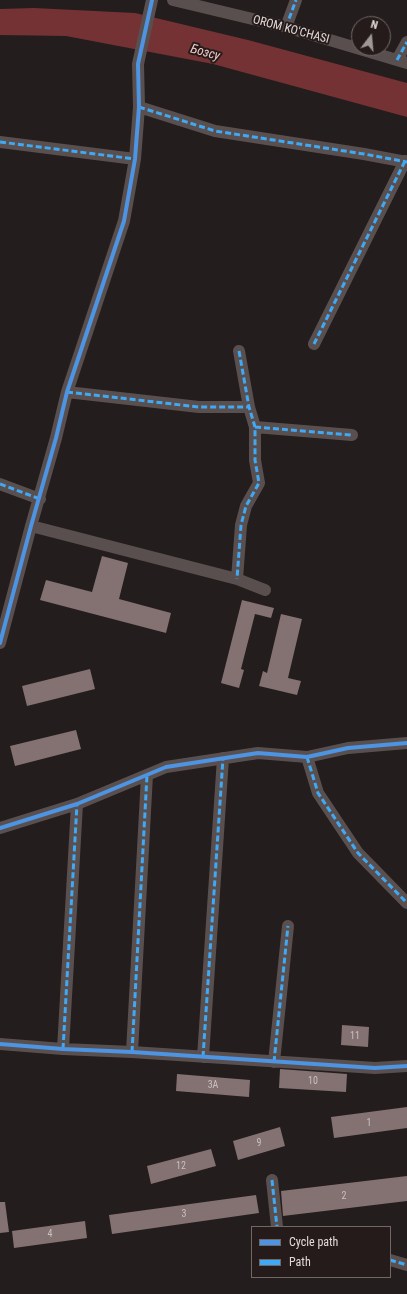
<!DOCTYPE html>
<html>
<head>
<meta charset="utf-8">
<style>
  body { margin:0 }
  #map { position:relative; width:407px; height:1294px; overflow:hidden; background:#231d1d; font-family:"Roboto Condensed",sans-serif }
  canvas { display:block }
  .legend { position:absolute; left:251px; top:1226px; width:140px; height:52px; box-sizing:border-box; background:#251b1b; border:1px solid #706767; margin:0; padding:5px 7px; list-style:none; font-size:12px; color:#e1dad9 }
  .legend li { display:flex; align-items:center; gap:8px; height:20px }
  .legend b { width:20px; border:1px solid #706767 }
  .north { position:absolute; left:351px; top:16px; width:40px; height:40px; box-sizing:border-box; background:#251b1b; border:1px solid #706767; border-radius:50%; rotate:16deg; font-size:11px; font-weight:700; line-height:16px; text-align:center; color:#e1dad9 }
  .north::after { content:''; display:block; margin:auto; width:14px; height:18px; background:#9e9897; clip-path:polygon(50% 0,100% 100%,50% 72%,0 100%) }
</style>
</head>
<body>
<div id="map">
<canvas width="407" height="1294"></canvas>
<ul class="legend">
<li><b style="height:5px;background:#4d94e3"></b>Cycle path</li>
<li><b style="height:5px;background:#3fa9f5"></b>Path</li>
</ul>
<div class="north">N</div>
</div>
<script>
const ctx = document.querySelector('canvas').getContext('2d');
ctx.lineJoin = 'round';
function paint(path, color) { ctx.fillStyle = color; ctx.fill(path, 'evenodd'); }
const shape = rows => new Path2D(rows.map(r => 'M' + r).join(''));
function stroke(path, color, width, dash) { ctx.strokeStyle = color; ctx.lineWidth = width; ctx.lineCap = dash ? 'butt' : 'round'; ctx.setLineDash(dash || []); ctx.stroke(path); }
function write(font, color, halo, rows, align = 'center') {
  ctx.font = font + ' "Roboto Condensed",sans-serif'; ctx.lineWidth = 4; ctx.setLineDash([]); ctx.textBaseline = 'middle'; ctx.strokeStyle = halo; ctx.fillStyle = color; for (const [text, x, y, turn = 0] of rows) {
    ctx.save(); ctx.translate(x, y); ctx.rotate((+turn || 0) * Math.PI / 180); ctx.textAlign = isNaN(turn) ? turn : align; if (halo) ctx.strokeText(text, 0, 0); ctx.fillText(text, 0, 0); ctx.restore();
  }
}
paint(shape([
  [34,8,135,13,248,40,407,83,407,117,213,64,66,36,0,35,0,9]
]), '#743234');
paint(shape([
  [102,556,128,563,119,599,171,613,166,633,40,600,46,580,92,592],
  [242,600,274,608,271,618,255,614,241,669,244,670,239,688,221,683],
  [281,614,302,619,288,678,301,681,297,695,259,686,263,671,267,673],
  [90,669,95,689,27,706,22,686],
  [76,730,81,749,15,766,10,746],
  [342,1025,369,1027,368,1047,341,1045],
  [280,1069,347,1074,346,1092,279,1088],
  [177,1074,250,1080,249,1097,176,1091],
  [407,1107,407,1128,334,1138,331,1117],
  [280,1127,285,1146,238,1160,233,1141],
  [211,1149,216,1166,151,1184,147,1166],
  [407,1176,407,1201,283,1216,281,1191],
  [256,1195,259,1213,112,1234,109,1215],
  [0,1202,5,1202,9,1232,0,1233],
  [85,1221,87,1238,14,1248,12,1231]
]), '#847171');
stroke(shape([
  [173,0,286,27,407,63],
  [286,27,296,0],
  [397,60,407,42],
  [139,107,215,131,364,154,407,162],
  [0,142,135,159],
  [314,344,405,161],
  [239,351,249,407],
  [67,392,199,407,249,407,255,427,255,460,259,483,246,506,241,525,237,579],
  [255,427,352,435],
  [0,484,40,499],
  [31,526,237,579,265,590],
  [0,643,31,526,56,438,67,392,124,221,135,159,139,107,138,64,152,0],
  [307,757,318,793,358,853,407,903],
  [0,828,77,804,166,767,258,753,307,757,348,748,407,743],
  [0,1044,63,1049,132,1052,375,1068,407,1066],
  [63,1049,77,804],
  [132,1052,147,775],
  [203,1057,223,758],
  [274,1062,288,926],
  [272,1180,277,1227],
  [390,1260,407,1265]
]), '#5a4f4f', 12);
stroke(shape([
  [286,27,296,0],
  [397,60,407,42],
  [139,107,215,131,364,154,407,162],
  [0,142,135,159],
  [314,344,405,161],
  [239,351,249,407],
  [67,392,199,407,249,407,255,427,255,460,259,483,246,506,241,525,237,579],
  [255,427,352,435],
  [0,484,40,499],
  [307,757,318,793,358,853,407,903],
  [63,1049,77,804],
  [132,1052,147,775],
  [203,1057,223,758],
  [274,1062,288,926],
  [272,1180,277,1227],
  [390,1260,407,1265]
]), '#3fa9f5', 3, [6, 3]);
stroke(shape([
  [0,643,31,526,56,438,67,392,124,221,135,159,139,107,138,64,152,0],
  [0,828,77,804,166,767,258,753,307,757,348,748,407,743],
  [0,1044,63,1049,132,1052,375,1068,407,1066]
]), '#4d94e3', 4);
write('10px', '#cac0bf', null, [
  ["11",355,1036],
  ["10",313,1081],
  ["3А",213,1085],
  ["1",369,1123],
  ["9",259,1143],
  ["12",181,1166],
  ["2",344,1196],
  ["3",184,1214],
  ["4",50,1234]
]);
write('12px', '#e1dad9', '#251b1b', [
  ["OROM KO'CHASI",291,30,15]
]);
write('italic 13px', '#f8cbc9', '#251b1b', [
  ["Бозсу",205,53,15]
]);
</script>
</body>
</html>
